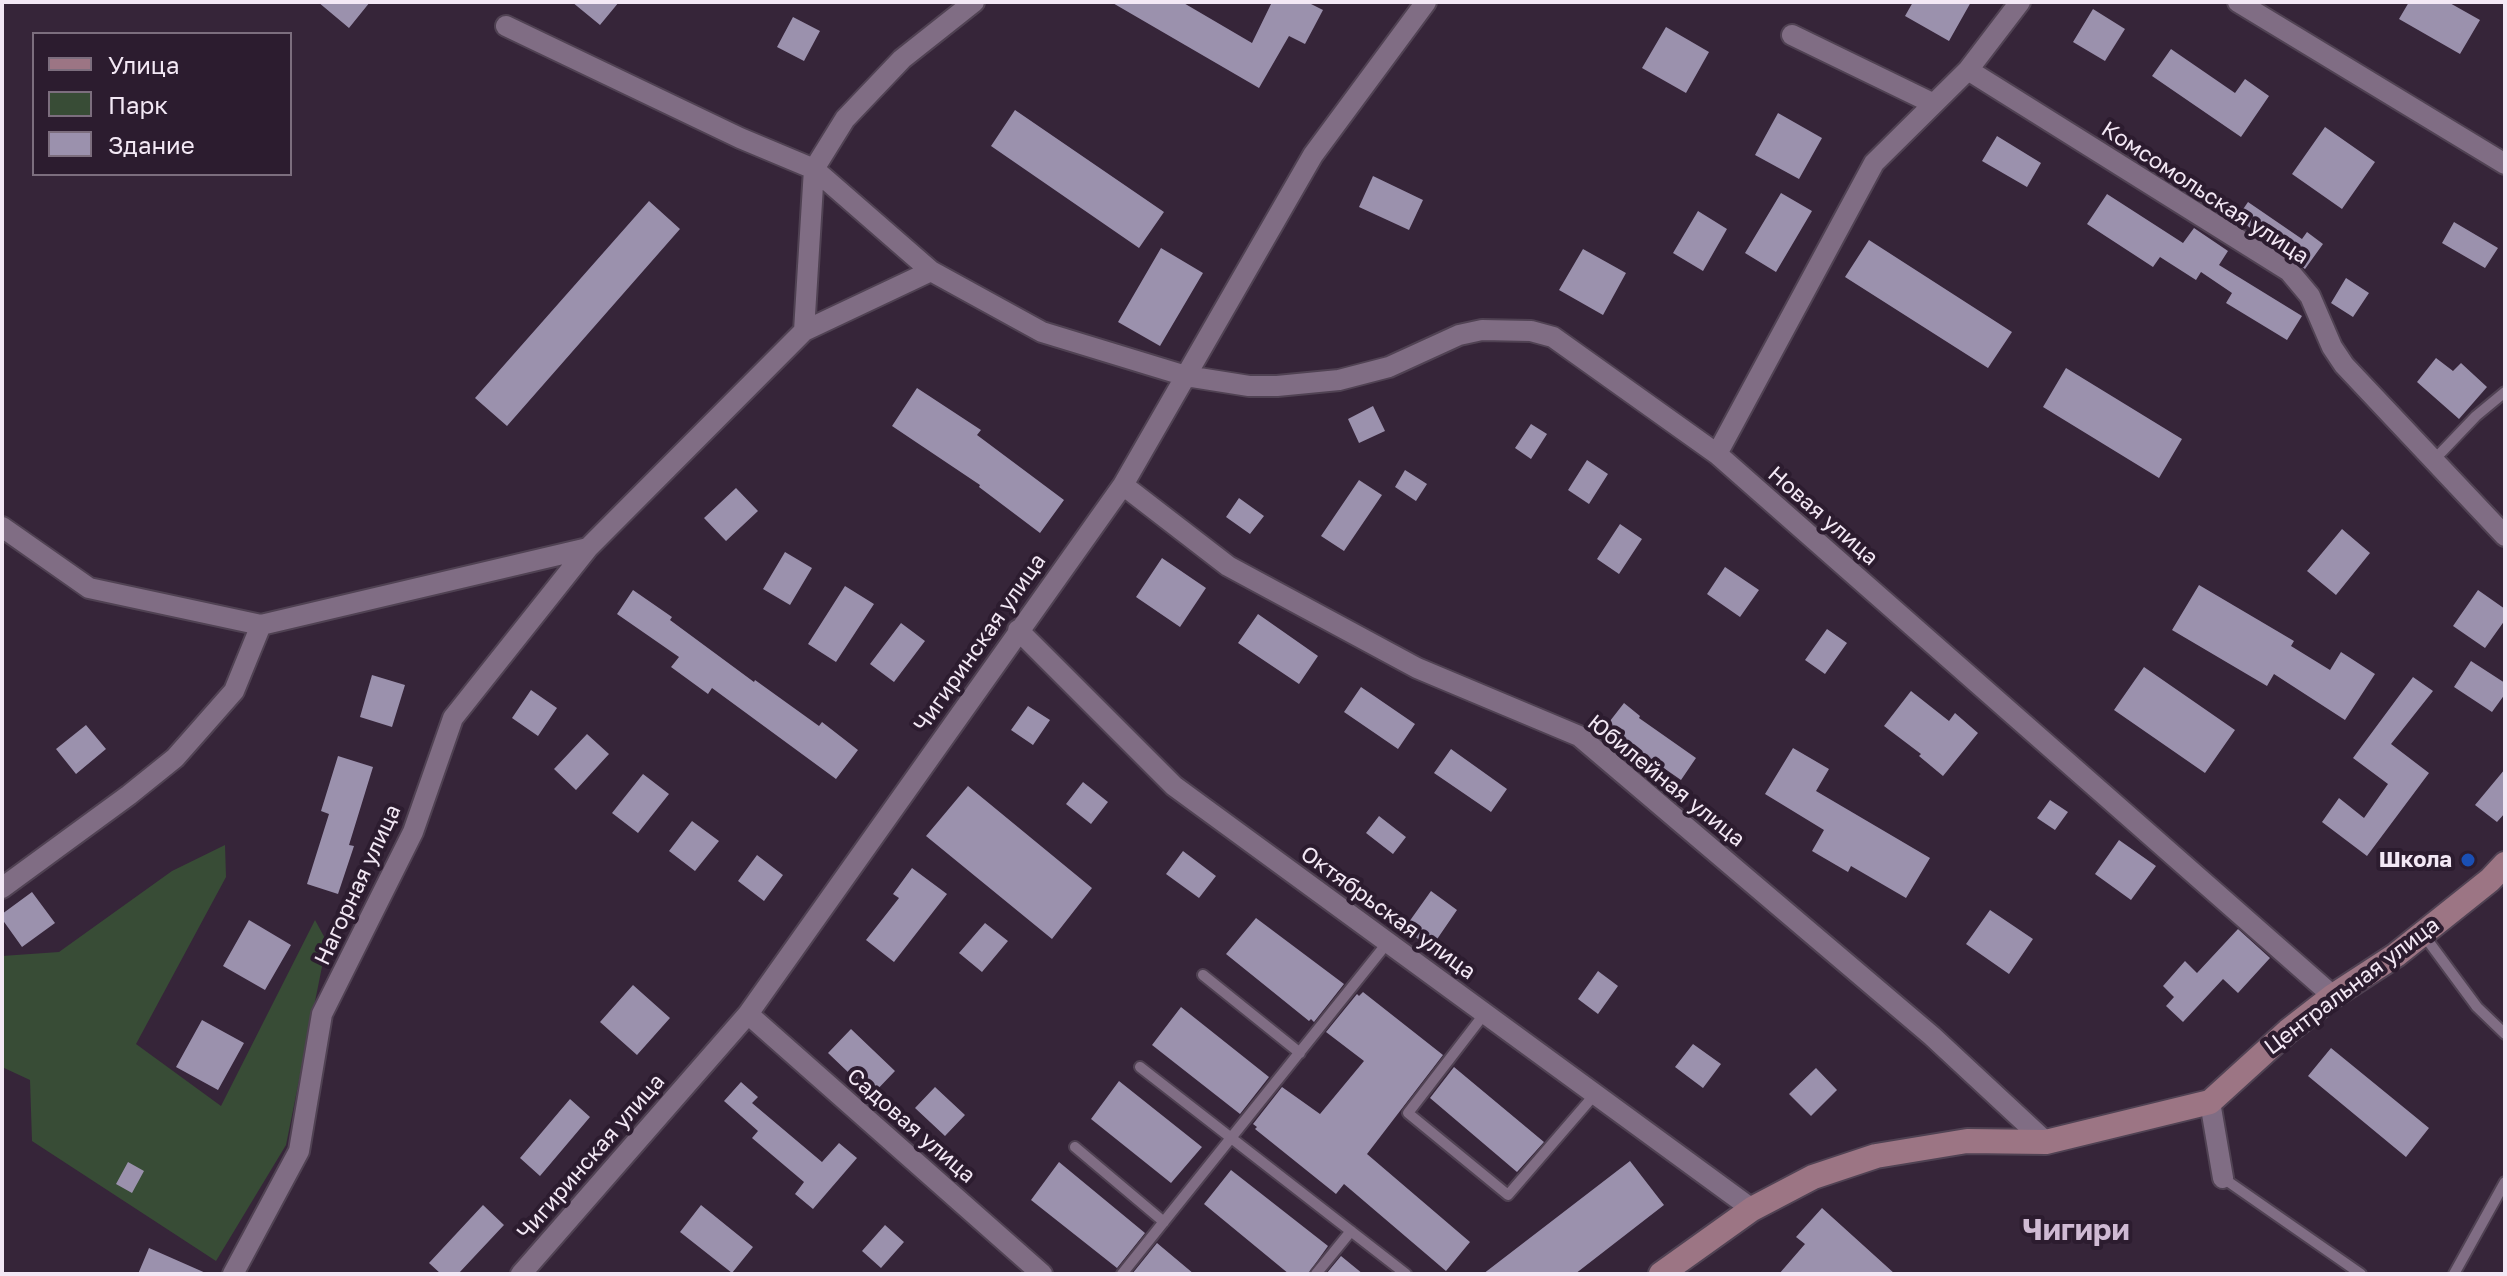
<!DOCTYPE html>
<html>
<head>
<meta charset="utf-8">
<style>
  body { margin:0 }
  #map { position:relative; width:2507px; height:1276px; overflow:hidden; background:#362539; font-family:"Golos Text",sans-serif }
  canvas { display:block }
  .frame { position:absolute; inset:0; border:4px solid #f3e8f5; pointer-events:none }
  .legend { position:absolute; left:32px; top:32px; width:260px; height:144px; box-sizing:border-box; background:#2c1c2f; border:2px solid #7c6e7e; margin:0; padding:10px 14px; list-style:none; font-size:24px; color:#f3e8f5 }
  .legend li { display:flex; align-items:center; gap:16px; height:40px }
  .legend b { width:40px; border:2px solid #7c6e7e }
</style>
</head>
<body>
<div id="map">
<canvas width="2507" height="1276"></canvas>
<div class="frame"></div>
<ul class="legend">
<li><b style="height:10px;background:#9c7584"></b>Улица</li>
<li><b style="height:22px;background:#384c36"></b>Парк</li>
<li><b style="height:22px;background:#9b91ad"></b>Здание</li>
</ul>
</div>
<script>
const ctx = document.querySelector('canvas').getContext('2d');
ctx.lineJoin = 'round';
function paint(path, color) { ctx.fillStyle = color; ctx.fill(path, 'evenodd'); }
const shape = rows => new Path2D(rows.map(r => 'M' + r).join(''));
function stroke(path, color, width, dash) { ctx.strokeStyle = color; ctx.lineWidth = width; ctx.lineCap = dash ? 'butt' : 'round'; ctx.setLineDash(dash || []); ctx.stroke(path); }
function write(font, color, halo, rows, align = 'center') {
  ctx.font = font + ' "Golos Text",sans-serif'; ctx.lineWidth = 8; ctx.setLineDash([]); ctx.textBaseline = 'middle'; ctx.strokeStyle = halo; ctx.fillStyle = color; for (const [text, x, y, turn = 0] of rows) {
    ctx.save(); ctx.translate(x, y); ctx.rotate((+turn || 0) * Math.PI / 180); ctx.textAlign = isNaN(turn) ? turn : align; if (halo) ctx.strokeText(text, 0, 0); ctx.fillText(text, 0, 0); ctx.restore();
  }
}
paint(shape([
  [225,845,226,877,136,1044,221,1106,315,920,327,942,286,1145,216,1261,32,1141,30,1080,2,1067,2,956,59,952,172,871]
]), '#384c36');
paint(shape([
  [318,2,370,2,349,28],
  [572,2,619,2,600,25],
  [1111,2,1182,2,1252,43,1272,2,1307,2,1323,10,1305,44,1289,36,1259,88],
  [1913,2,1971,2,1949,41,1905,16],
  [2409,2,2448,2,2480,20,2460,54,2399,19],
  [2093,9,2125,29,2105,61,2073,42],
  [793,17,820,31,804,61,777,47],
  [1666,27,1709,52,1686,93,1642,68],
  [2171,49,2235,93,2245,79,2269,96,2241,137,2152,76],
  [1015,110,1164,212,1139,248,991,146],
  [1778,113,1822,138,1799,179,1755,155],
  [2325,127,2375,162,2342,209,2292,174],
  [1997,136,2041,163,2027,187,1982,161],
  [1373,176,1423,200,1409,230,1359,207],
  [1781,193,1812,211,1776,272,1745,253],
  [2107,194,2183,243,2194,228,2228,251,2219,265,2302,316,2287,340,2226,303,2232,293,2201,272,2196,280,2160,257,2153,267,2087,224],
  [649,201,680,229,507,426,475,398],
  [2248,202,2302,239,2307,232,2323,244,2305,269,2237,218],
  [1698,211,1727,229,1703,271,1673,253],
  [2454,222,2498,248,2485,268,2442,243],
  [1869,240,2012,332,1988,368,1845,277],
  [1161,248,1203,273,1160,346,1118,322],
  [1583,249,1626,273,1603,315,1559,290],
  [2346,278,2369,293,2353,317,2331,303],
  [2436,358,2453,371,2461,363,2487,387,2459,419,2417,382],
  [2066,368,2182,439,2159,478,2043,407],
  [917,388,981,430,977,435,1064,500,1040,533,979,487,980,485,892,426],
  [1373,406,1385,431,1359,443,1348,419],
  [1531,424,1547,434,1531,459,1515,448],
  [1587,460,1608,474,1589,504,1568,490],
  [1405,470,1427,484,1416,501,1395,487],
  [1359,480,1382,495,1344,551,1321,536],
  [736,488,758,511,726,541,704,518],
  [1239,498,1264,516,1250,534,1226,517],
  [1620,524,1642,539,1619,574,1597,559],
  [2342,529,2370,553,2336,595,2307,571],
  [785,552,812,568,790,605,763,589],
  [1162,558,1206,588,1180,627,1136,597],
  [1725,567,1759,590,1740,617,1707,594],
  [2199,585,2294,641,2291,646,2330,670,2341,652,2375,674,2345,720,2274,674,2267,686,2172,630],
  [845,586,874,604,836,662,808,644],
  [633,590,672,617,670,620,754,682,755,680,819,726,822,722,858,750,836,779,712,688,708,694,671,667,679,657,617,614],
  [2478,590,2505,609,2505,620,2485,648,2453,626],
  [1258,614,1318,656,1299,684,1238,643],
  [901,623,925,641,894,682,870,664],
  [1827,629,1847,643,1825,674,1805,660],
  [2471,661,2505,683,2505,694,2492,712,2454,687],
  [2144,667,2235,730,2205,773,2114,710],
  [372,675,405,685,392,727,360,717],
  [2413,677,2433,691,2391,744,2429,773,2367,856,2322,822,2339,798,2364,818,2388,784,2353,758],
  [1361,687,1415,724,1398,749,1344,712],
  [531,690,557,708,538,736,512,718],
  [1911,691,1949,721,1955,713,1978,733,1943,776,1919,756,1921,754,1884,726],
  [1624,703,1640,716,1639,718,1696,758,1681,780,1622,739,1619,743,1603,730],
  [1028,706,1050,720,1033,745,1011,730],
  [86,725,106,749,76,774,56,749],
  [587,734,609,754,576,790,554,769],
  [1793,748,1829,769,1816,791,1930,858,1906,898,1851,866,1848,872,1812,851,1824,830,1765,794],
  [1451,749,1507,789,1491,812,1434,773],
  [338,756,373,767,349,845,354,846,338,894,307,884,329,814,321,811],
  [2505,769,2505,813,2497,822,2475,805],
  [643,774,669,794,638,833,612,813],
  [1083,782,1108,802,1091,824,1066,804],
  [968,786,1092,888,1052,939,926,836],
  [2050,800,2068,812,2055,830,2037,818],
  [1379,816,1406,837,1393,854,1366,833],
  [692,821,719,841,695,871,669,851],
  [2119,840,2156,866,2131,900,2095,874],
  [1183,851,1216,876,1199,898,1166,874],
  [757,855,783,875,764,901,738,881],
  [912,868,947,894,894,962,866,940,899,898,893,894],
  [1431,891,1457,910,1431,948,1404,929],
  [32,892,55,923,22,947,2,919,2,914],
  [1990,910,2033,939,2009,974,1966,944],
  [1256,918,1344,984,1314,1022,1311,1019,1309,1021,1226,954],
  [249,920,291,945,265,990,223,966],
  [985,923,1008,941,982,972,959,953],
  [2238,929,2270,958,2238,993,2223,979,2183,1022,2166,1006,2174,997,2163,986,2185,961,2197,973],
  [1598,971,1618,986,1598,1014,1578,999],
  [633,985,670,1018,637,1055,600,1022],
  [1363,992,1443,1055,1367,1154,1470,1242,1446,1271,1344,1184,1336,1194,1255,1129,1257,1127,1253,1124,1282,1087,1320,1114,1364,1061,1326,1032,1357,994,1359,996],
  [1181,1007,1269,1077,1240,1114,1152,1045],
  [202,1020,244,1043,218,1090,176,1067],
  [851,1029,895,1071,872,1095,828,1053],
  [1693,1044,1721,1064,1703,1088,1675,1067],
  [2331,1048,2429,1128,2406,1157,2308,1076],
  [1454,1067,1544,1142,1517,1172,1430,1098],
  [1816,1068,1837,1090,1811,1116,1789,1094],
  [1119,1081,1202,1147,1171,1183,1091,1119],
  [741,1082,758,1097,752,1103,822,1162,839,1143,857,1158,813,1209,795,1194,804,1182,752,1138,758,1131,724,1101],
  [935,1087,965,1115,945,1136,915,1108],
  [570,1099,590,1117,540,1176,520,1158],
  [1630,1161,1664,1205,1575,1274,1483,1274],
  [128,1162,144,1171,132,1193,116,1184],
  [1059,1162,1145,1233,1117,1268,1031,1200],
  [1231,1170,1328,1246,1308,1274,1289,1274,1204,1204],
  [483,1205,504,1225,458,1274,441,1274,429,1263],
  [701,1205,753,1247,732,1273,680,1232],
  [1822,1208,1895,1274,1779,1274,1805,1244,1796,1237],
  [885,1225,904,1242,881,1268,862,1251],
  [1157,1243,1194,1274,1132,1274],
  [149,1248,208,1274,138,1274],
  [1341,1256,1363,1274,1326,1274]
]), '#9b91ad');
const lane = shape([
  [2433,461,2476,416,2505,392],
  [2423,934,2477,1007,2505,1034],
  [1203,975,1300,1053],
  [1485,1013,1408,1113,1508,1195,1596,1093],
  [1140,1067,1406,1274],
  [1075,1147,1164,1222],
  [2223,1178,2361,1274],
  [1122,1274,1388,942],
  [1316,1274,1351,1231],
  [2454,1274,2505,1182]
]);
const street = shape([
  [2238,2,2505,164],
  [506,26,740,138,814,169,931,271,1042,332,1186,376,1249,386,1277,386,1339,380,1389,367,1459,335,1482,330,1531,331,1553,337,1717,454,2333,996],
  [1792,35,1932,103],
  [1968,70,2289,271,2310,296,2332,347,2344,365,2505,536],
  [804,331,931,271],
  [1717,454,1874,163,1968,70,2020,2],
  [1123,485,1228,566,1417,668,1579,736,1932,1036,2046,1142],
  [2,527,89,588,261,625,588,548],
  [1018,630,1174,786,1752,1209],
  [2,888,129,795,175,758,234,691,261,625],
  [748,1014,1042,1274],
  [2210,1102,2223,1178],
  [233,1274,299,1151,322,1014,413,832,453,718,588,548,804,331,814,169,845,119,902,59,974,2],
  [521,1274,748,1014,1123,485,1313,155,1426,2]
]);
const secondary = shape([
  [1661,1274,1752,1209,1813,1177,1876,1156,1967,1141,2046,1142,2210,1102,2288,1031,2333,996,2396,955,2490,880,2505,864]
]);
stroke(lane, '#504253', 14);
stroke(street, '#504253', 24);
stroke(secondary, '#504253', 28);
stroke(lane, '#806d84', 10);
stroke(street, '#806d84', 20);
stroke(secondary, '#9c7584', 24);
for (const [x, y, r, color] of [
  [2468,860,8,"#1a4fb4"]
]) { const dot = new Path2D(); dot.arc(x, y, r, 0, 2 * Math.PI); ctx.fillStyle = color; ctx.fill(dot); stroke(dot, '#2c1c2f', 3); }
write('22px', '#f3e8f5', '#2c1c2f', [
  ["Комсомольская улица",2205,193,33],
  ["Новая улица",1823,516,41],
  ["Чигиринская улица",980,643,-55],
  ["Юбилейная улица",1666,781,39],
  ["Нагорная улица",358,885,-65],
  ["Октябрьская улица",1388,913,36],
  ["Центральная улица",2352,986,-37],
  ["Садовая улица",911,1126,41],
  ["Чигиринская улица",591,1157,-49]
]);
write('bold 22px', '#f3e8f5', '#2c1c2f', [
  ["Школа",2452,860]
], 'right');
write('bold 30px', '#cfbad3', '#2c1c2f', [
  ["Чигири",2076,1230]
]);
</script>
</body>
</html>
